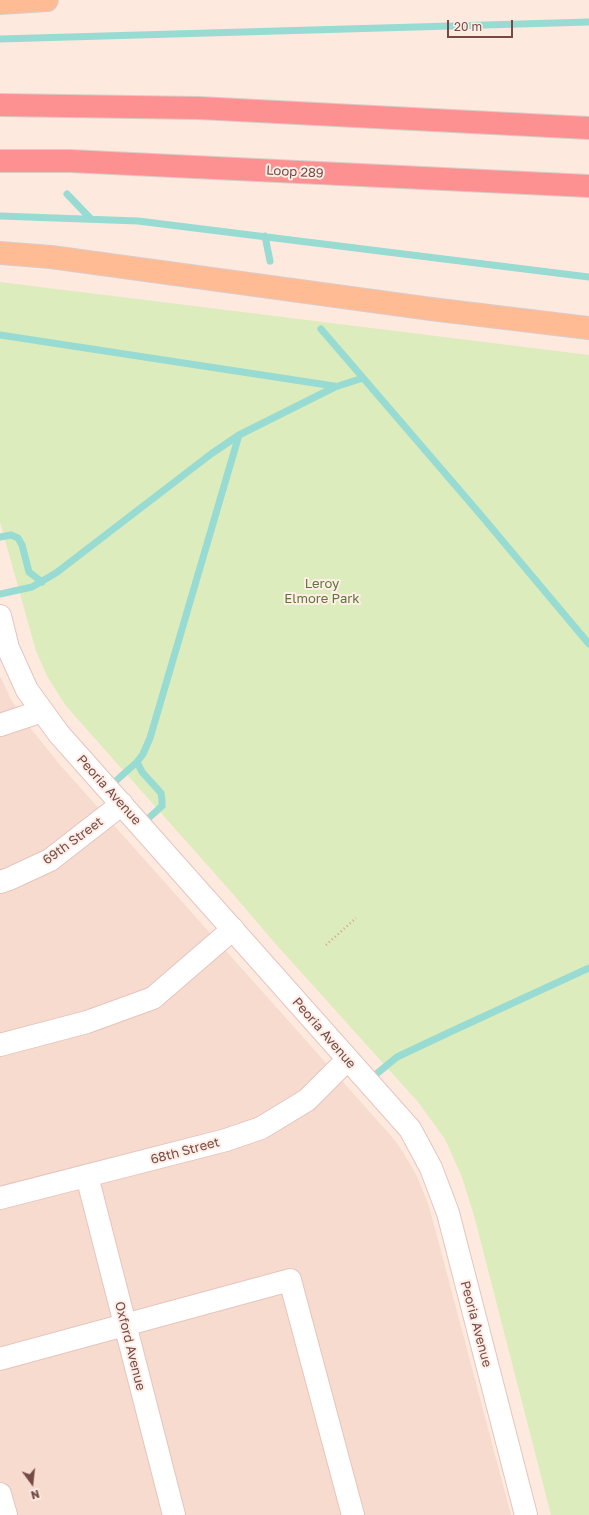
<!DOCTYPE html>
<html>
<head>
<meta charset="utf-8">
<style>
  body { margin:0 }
  #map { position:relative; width:589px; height:1515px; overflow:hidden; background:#fee9de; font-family:"Golos Text",sans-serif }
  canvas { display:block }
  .north { position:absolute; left:12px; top:1463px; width:40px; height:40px; -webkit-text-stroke:3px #ffeee6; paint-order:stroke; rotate:165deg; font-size:11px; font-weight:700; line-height:16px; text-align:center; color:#754945 }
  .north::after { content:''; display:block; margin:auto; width:14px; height:18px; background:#754945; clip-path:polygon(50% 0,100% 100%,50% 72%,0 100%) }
  .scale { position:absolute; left:447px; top:20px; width:66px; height:18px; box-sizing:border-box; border:2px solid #754945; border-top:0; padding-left:5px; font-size:12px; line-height:14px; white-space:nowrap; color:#754945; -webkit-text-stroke:3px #ffeee6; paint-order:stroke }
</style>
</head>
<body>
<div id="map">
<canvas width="589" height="1515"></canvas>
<div class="north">N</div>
<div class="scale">20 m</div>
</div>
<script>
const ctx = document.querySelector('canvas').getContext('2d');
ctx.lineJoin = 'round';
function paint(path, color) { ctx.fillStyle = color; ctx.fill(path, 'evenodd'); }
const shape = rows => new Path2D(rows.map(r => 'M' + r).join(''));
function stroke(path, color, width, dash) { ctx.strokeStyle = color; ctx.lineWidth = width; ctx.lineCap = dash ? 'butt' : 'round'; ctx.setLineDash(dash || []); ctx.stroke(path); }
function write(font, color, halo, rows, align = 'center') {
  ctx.font = font + ' "Golos Text",sans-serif'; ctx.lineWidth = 4; ctx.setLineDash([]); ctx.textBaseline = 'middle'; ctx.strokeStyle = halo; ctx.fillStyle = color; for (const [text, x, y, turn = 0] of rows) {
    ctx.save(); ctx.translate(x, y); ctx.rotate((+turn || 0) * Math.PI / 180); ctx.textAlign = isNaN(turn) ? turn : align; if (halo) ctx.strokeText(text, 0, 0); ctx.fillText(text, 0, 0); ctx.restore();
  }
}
paint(shape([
  [0,676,11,699,24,720,61,766,393,1138,403,1152,417,1176,429,1206,511,1515,0,1515]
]), '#f8dbcf');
paint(shape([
  [0,282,589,355,589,1515,551,1515,475,1219,462,1177,445,1139,418,1102,273,941,233,894,66,706,47,676,36,651,0,522]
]), '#dcecbc');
stroke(shape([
  [0,39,589,22],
  [67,194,91,219],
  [0,216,138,221,589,277],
  [265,236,270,261],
  [321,329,480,514,589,644],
  [0,335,334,386],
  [0,537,11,535,18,538,22,545,29,572,42,582],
  [0,594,32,587,56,573,211,454,239,435,335,387,363,378],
  [137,762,142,772,161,793,162,800,162,806,142,824],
  [109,787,137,762,143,754,150,738,239,435],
  [369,1080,397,1057,450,1032,589,968]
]), '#97dbd3', 7);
const minor = shape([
  [0,616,8,648,27,690,59,734,410,1129,431,1168,448,1213,526,1515],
  [0,725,42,711],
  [0,882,9,879,50,860,122,804],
  [0,1045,87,1022,153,998,233,929],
  [87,1176,174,1515],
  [0,1198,226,1140,261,1128,307,1100,348,1059],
  [0,1359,290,1280,353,1515],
  [0,1494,6,1515]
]);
const major = shape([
  [0,3,47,0],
  [0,253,51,257,431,309,589,328]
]);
const highway = shape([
  [0,105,199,108,589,128],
  [0,161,70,161,589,186]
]);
stroke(minor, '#e4c5bd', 24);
stroke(major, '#d8cccb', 24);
stroke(highway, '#d8cccb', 24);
stroke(shape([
  [326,945,356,918]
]), '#d9a097', 2.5, [1, 3]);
stroke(minor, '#fff', 22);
stroke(major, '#ffbb94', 22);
stroke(highway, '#fd9090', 22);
write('13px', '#754945', '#ffeee6', [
  ["Loop 289",295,172,3],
  ["Peoria Avenue",109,790,48],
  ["69th Street",73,841,-36],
  ["Peoria Avenue",324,1033,49],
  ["68th Street",185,1151,-15],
  ["Peoria Avenue",476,1324,75],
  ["Oxford Avenue",130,1346,76]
]);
write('13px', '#5c763a', '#ffeee6', [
  ["Leroy",322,584],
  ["Elmore Park",322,599]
]);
</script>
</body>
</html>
